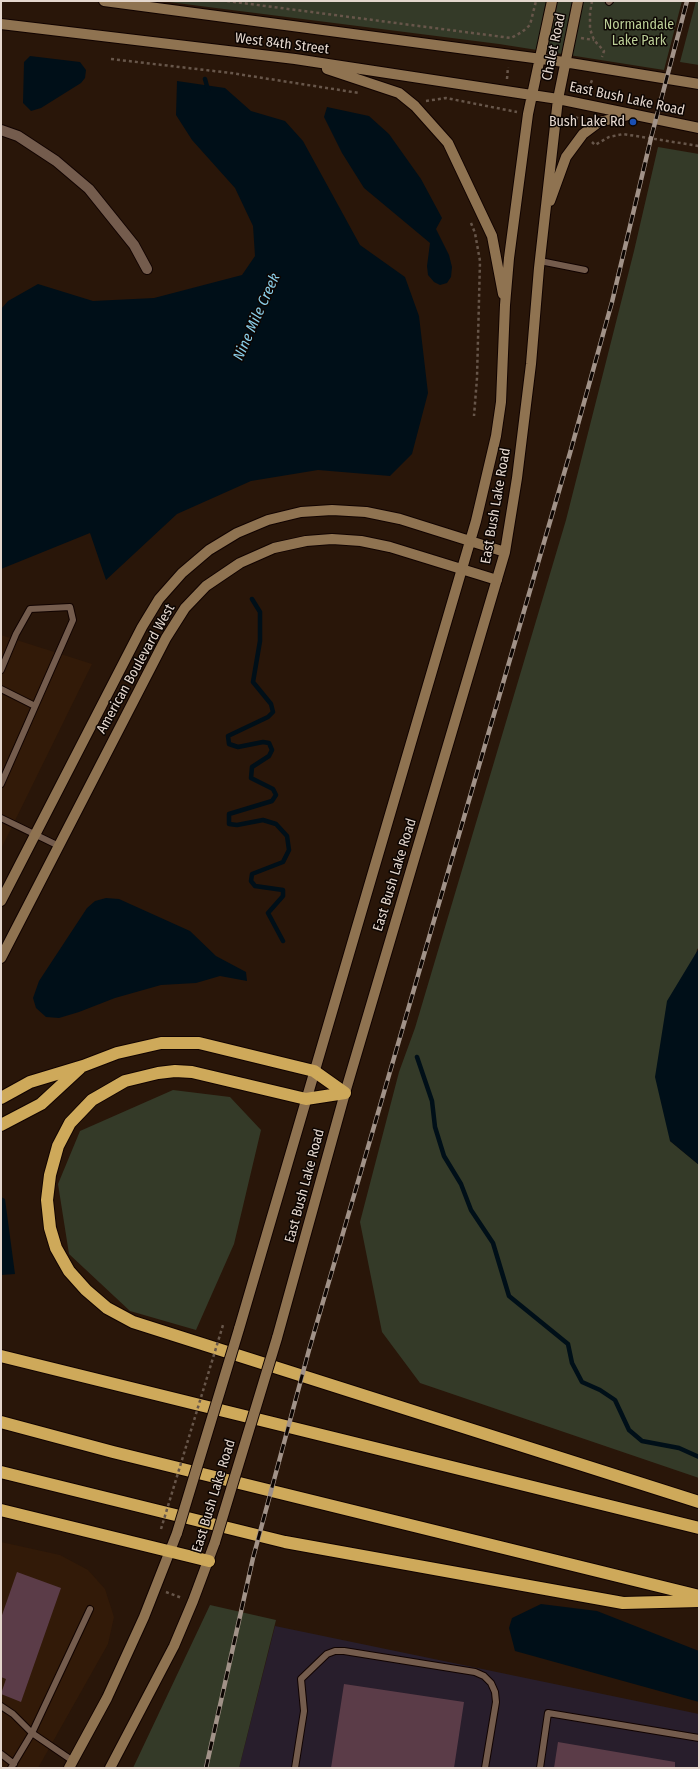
<!DOCTYPE html>
<html>
<head>
<meta charset="utf-8">
<style>
  body { margin:0 }
  #map { position:relative; width:700px; height:1769px; overflow:hidden; background:#291609; font-family:"Fira Sans Condensed",sans-serif }
  canvas { display:block }
  .frame { position:absolute; inset:0; border:2px solid #e4d7ce; pointer-events:none }
</style>
</head>
<body>
<div id="map">
<canvas width="700" height="1769"></canvas>
<div class="frame"></div>
</div>
<script>
const ctx = document.querySelector('canvas').getContext('2d');
ctx.lineJoin = 'round';
function paint(path, color) { ctx.fillStyle = color; ctx.fill(path, 'evenodd'); }
const shape = rows => new Path2D(rows.map(r => 'M' + r).join(''));
function stroke(path, color, width, dash) { ctx.strokeStyle = color; ctx.lineWidth = width; ctx.lineCap = dash ? 'butt' : 'round'; ctx.setLineDash(dash || []); ctx.stroke(path); }
function write(font, color, halo, rows, align = 'center') {
  ctx.font = font + ' "Fira Sans Condensed",sans-serif'; ctx.lineWidth = 3; ctx.setLineDash([]); ctx.textBaseline = 'middle'; ctx.strokeStyle = halo; ctx.fillStyle = color; for (const [text, x, y, turn = 0] of rows) {
    ctx.save(); ctx.translate(x, y); ctx.rotate((+turn || 0) * Math.PI / 180); ctx.textAlign = isNaN(turn) ? turn : align; if (halo) ctx.strokeText(text, 0, 0); ctx.fillText(text, 0, 0); ctx.restore();
  }
}
paint(shape([
  [1,635,92,664,1,849],
  [1,1542,60,1555,88,1570,105,1589,114,1617,108,1644,38,1768,1,1768]
]), '#321a08');
paint(shape([
  [275,1626,699,1714,699,1768,239,1768]
]), '#281e2c');
paint(shape([
  [161,1,682,1,664,70,499,44],
  [696,1,699,1,699,65,680,62],
  [658,147,699,154,699,948,697,949,670,1141,699,1165,699,1478,420,1383,382,1332,360,1222,399,1072,415,1028,566,520,634,251],
  [173,1090,230,1097,261,1130,234,1244,196,1330,130,1311,69,1254,58,1184,80,1131],
  [210,1605,276,1620,239,1768,133,1768]
]), '#343a28');
paint(shape([
  [30,56,80,62,86,70,85,78,81,83,41,108,31,111,23,103,24,62],
  [177,81,225,88,251,111,285,121,303,141,360,245,405,277,419,316,428,393,412,454,390,476,318,470,251,481,177,514,106,580,90,533,1,569,1,309,8,301,38,284,93,301,154,298,242,275,255,256,253,226,235,188,192,140,176,115],
  [327,107,369,116,389,134,421,179,442,218,436,229,449,255,452,267,451,277,447,283,440,285,434,282,428,275,427,266,430,243,364,188,342,153,324,117],
  [106,898,119,899,190,931,216,956,246,972,247,981,220,976,196,983,161,985,115,998,79,1012,59,1018,46,1017,36,1008,33,998,39,981,87,908,95,901],
  [699,948,699,1165,670,1141,655,1077,667,1001],
  [1,1197,5,1199,15,1274,1,1275],
  [541,1604,597,1611,699,1651,699,1702,515,1651,509,1628,512,1618]
]), '#000f18');
stroke(shape([
  [205,79,208,90],
  [252,599,260,612,260,641,253,682,271,704,273,712,268,717,228,736,229,744,238,747,263,742,269,743,272,750,269,756,252,767,251,778,273,789,276,795,272,801,229,814,229,824,237,825,263,820,276,824,287,836,289,850,283,862,252,874,251,881,255,886,283,890,283,896,268,913,283,941],
  [417,1057,432,1101,435,1127,444,1156,461,1184,471,1210,493,1243,509,1296,568,1344,572,1363,582,1382,600,1390,615,1400,629,1430,642,1441,679,1448,699,1457]
]), '#000f18', 4.5);
paint(shape([
  [17,1572,61,1588,21,1702,1,1694,6,1679,1,1677,1,1618],
  [344,1684,464,1702,454,1768,331,1768],
  [558,1742,675,1762,675,1768,554,1768]
]), '#5b3c48');
const lane = shape([
  [609,2,610,1],
  [540,261,585,270],
  [1,670,16,634,30,609,70,607,73,620,1,784],
  [1,689,35,706],
  [1,818,59,846],
  [1,1706,13,1714,32,1733,73,1761],
  [1,1754,14,1764],
  [11,1768,32,1733,90,1609],
  [295,1768,304,1711,301,1679,327,1654,335,1651,344,1651,475,1672,484,1676,491,1683,495,1692,496,1702,485,1768],
  [540,1768,548,1713,699,1738]
]);
const street = shape([
  [1,130,18,136,56,161,89,189,134,245,147,269]
]);
const secondary = shape([
  [104,1,564,62,699,84],
  [1,24,295,59,558,99,699,128],
  [327,69,399,93,415,106,448,143,492,236,503,294],
  [550,201,566,157,583,134,599,122,629,115],
  [1,901,142,627,159,599,182,573,209,550,237,533,268,520,301,512,332,510,366,512,400,519,505,552],
  [1,958,166,638,185,608,206,586,240,563,274,548,306,541,332,539,361,541,390,547,497,580],
  [239,1329,476,521,496,436,501,402,505,305,509,258,528,114,552,1],
  [277,1338,345,1093,505,552,517,478,531,364,539,268,558,99,578,1],
  [69,1768,107,1698,144,1617,177,1533],
  [110,1768,174,1646,193,1601,215,1542]
]);
const highway = shape([
  [345,1093,306,1099,192,1072,175,1071,158,1073,125,1081,99,1096,92,1100,70,1123,58,1146,50,1175,47,1200,50,1228,56,1248,69,1271,86,1290,107,1308,133,1322,699,1502],
  [1,1098,30,1082,83,1066,117,1053,161,1043,199,1043,314,1071,345,1093],
  [1,1125,41,1104,80,1068],
  [1,1356,699,1528],
  [1,1422,113,1452,699,1596],
  [1,1472,285,1542,623,1603,699,1601],
  [1,1510,209,1561]
]);
stroke(lane, '#110300', 8);
stroke(street, '#110300', 12);
stroke(secondary, '#110300', 12);
stroke(highway, '#110300', 14);
stroke(shape([
  [227,1,511,38,522,32,530,25,536,1],
  [592,1,590,13,590,29,594,40,604,51,602,57],
  [581,38,594,40],
  [111,59,231,73,359,93],
  [507,79,508,67],
  [586,94,593,78],
  [426,101,446,98,517,112],
  [574,125,578,115],
  [592,142,595,145,609,137,623,134,699,146],
  [471,223,475,233,480,261,477,378,474,416],
  [166,1592,182,1598]
]), '#67564a', 2.5, [3, 3]);
stroke(lane, '#745c4d', 6);
stroke(street, '#745c4d', 10);
stroke(secondary, '#8f7351', 10);
stroke(highway, '#cea95a', 12);
const rail = shape([
  [206,1768,253,1558,309,1350,570,453,612,302,651,138,687,1]
]);
stroke(rail, '#a19288', 4.5);
stroke(rail, '#0c0502', 3, [9]);
const secondaryBridge = shape([
  [177,1533,239,1329],
  [215,1542,277,1338]
]);
stroke(secondaryBridge, '#110300', 12, []);
stroke(shape([
  [161,1529,223,1325]
]), '#67564a', 2.5, [3, 3]);
stroke(secondaryBridge, '#8f7351', 10);
for (const [x, y, r, color] of [
  [633,122,4,"#1a4fb4"]
]) { const dot = new Path2D(); dot.arc(x, y, r, 0, 2 * Math.PI); ctx.fillStyle = color; ctx.fill(dot); stroke(dot, '#0c0502', 1.5); }
write('14px', '#bbce97', '#0c0502', [
  ["Normandale",639,25],
  ["Lake Park",639,41]
]);
write('14px', '#e4d7ce', '#0c0502', [
  ["West 84th Street",282,44,7],
  ["Chalet Road",554,47,-78],
  ["East Bush Lake Road",627,99,12],
  ["East Bush Lake Road",496,506,-80],
  ["American Boulevard West",136,669,-61],
  ["East Bush Lake Road",395,875,-73],
  ["East Bush Lake Road",305,1186,-75],
  ["East Bush Lake Road",214,1496,-73]
]);
write('14px', '#e4d7ce', '#0c0502', [
  ["Bush Lake Rd",625,122]
], 'right');
write('italic 15px', '#89cce6', '#0c0502', [
  ["Nine Mile Creek",257,317,-66]
]);
</script>
</body>
</html>
